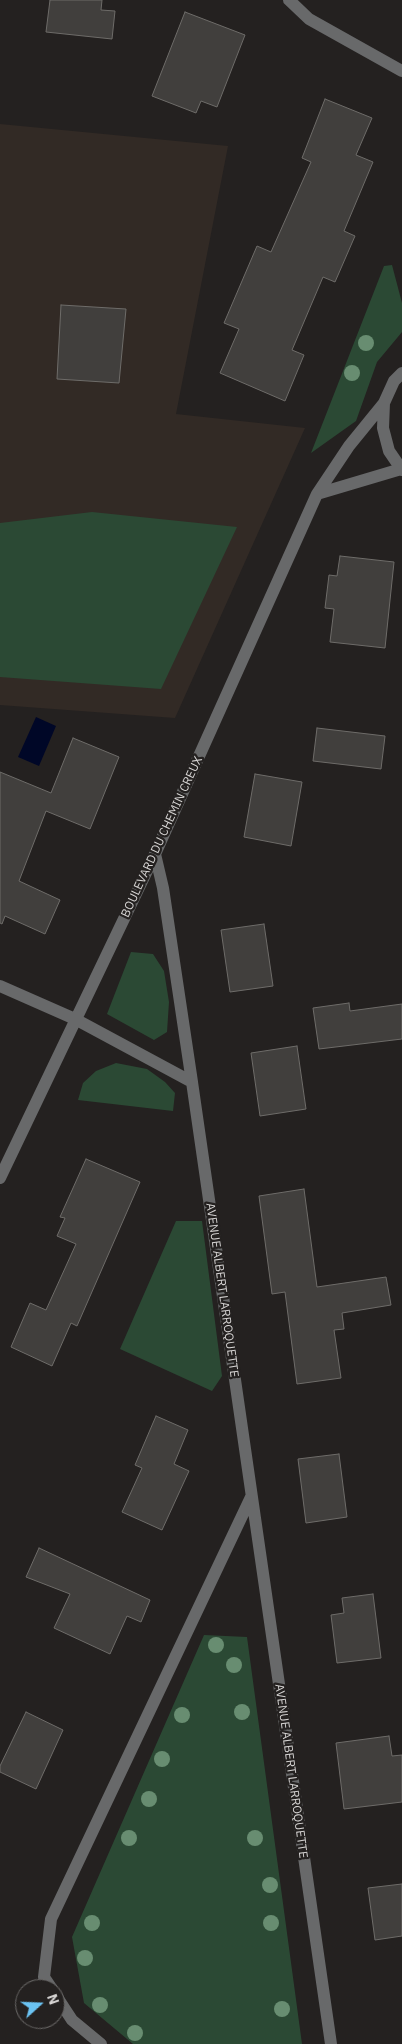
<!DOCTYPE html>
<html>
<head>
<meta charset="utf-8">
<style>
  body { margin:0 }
  #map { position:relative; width:402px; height:2044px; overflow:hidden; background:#242120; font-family:"IBM Plex Sans",sans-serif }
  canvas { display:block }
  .north { position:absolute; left:15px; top:1979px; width:50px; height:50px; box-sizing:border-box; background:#242120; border:1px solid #6b6968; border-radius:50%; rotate:70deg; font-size:14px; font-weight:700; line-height:20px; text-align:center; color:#d6d4d3 }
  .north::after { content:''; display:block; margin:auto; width:18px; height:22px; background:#6bc3f2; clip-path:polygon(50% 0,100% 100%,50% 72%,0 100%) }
</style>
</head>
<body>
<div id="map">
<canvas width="402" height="2044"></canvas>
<div class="north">N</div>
</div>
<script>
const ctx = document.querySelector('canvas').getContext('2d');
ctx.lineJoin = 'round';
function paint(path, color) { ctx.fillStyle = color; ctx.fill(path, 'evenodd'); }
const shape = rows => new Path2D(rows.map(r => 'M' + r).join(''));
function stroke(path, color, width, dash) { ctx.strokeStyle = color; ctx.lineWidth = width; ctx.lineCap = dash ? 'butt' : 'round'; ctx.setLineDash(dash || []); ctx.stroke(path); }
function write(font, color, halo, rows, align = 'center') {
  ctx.font = font + ' "IBM Plex Sans",sans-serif'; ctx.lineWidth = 4.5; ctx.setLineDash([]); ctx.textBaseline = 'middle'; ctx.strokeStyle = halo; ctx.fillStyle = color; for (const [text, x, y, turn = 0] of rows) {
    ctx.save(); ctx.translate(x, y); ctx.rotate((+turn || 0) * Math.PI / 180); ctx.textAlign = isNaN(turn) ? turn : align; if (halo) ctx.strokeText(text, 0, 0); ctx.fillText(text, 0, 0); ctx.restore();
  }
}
paint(shape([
  [0,124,228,146,176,414,305,428,175,718,0,705]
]), '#322a25');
paint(shape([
  [392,265,402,303,402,332,377,362,356,421,311,453,384,266],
  [92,512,237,527,161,689,0,677,0,523],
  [131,952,153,954,164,971,169,1002,167,1032,154,1040,107,1014],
  [116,1063,147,1069,165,1082,175,1093,173,1111,78,1100,83,1083,96,1071],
  [176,1221,202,1221,222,1376,212,1391,120,1349],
  [204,1635,247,1637,302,2044,133,2044,84,2003,72,1937]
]), '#2b4934');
paint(shape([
  [36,717,56,726,39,766,18,757]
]), '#000727');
const building = shape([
  [50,0,102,0,101,10,115,11,112,39,46,32,50,0],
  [185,12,245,35,217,107,201,101,196,113,152,96,185,12],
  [325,99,372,118,356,155,373,162,344,231,355,236,335,282,323,277,292,350,304,355,285,401,220,373,239,329,224,323,257,246,271,252,311,162,302,158,325,99],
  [61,305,126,309,119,383,57,379,61,305],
  [340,556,394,562,385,648,330,642,334,609,325,608,329,575,337,576,340,556],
  [317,728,385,736,381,769,313,761,317,728],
  [73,738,119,757,90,829,46,811,19,881,60,900,45,934,5,916,2,924,0,923,0,772,51,793,73,738],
  [255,774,302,782,291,846,244,837,255,774],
  [264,924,273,986,230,992,221,930,264,924],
  [349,1003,350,1011,402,1004,402,1039,319,1049,313,1008,349,1003],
  [297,1046,306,1109,260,1116,251,1053,297,1046],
  [86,1159,140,1182,77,1326,71,1323,52,1366,11,1347,30,1303,46,1310,76,1244,57,1236,65,1218,60,1217,86,1159],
  [304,1189,317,1287,386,1277,391,1305,342,1313,344,1329,334,1330,341,1378,297,1384,285,1292,272,1294,259,1196,304,1189],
  [156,1416,188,1430,174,1464,189,1471,162,1530,122,1512,142,1468,135,1465,156,1416],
  [339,1454,347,1517,306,1523,298,1459,339,1454],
  [39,1548,150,1600,141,1622,127,1616,110,1654,54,1628,70,1594,26,1577,39,1548],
  [373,1594,381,1658,337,1663,331,1615,344,1613,342,1598,373,1594],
  [26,1712,63,1730,36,1789,0,1772,0,1766,26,1712],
  [389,1736,392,1756,402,1755,402,1802,344,1809,336,1743,389,1736],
  [402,1884,402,1936,375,1940,368,1888,402,1884]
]);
paint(building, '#413f3d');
stroke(building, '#6e6c69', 1);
stroke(shape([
  [289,0,309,19,402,71],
  [402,373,394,381,384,403,383,428,389,451,402,470],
  [317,494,401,469],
  [155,854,163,888,192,1082],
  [0,986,75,1019,192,1082,331,2044],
  [0,1178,155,854,317,494,349,446,384,403],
  [52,1989,44,1977,51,1919,251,1497],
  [55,1994,72,2020,101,2044]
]), '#68696a', 12);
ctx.fillStyle = '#688d71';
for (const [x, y] of [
  [366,343],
  [352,373],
  [216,1645],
  [234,1665],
  [242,1712],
  [182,1715],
  [162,1759],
  [149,1799],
  [129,1838],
  [255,1838],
  [270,1885],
  [92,1923],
  [271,1923],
  [85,1958],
  [100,2005],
  [282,2009],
  [135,2033]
]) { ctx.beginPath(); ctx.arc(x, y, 8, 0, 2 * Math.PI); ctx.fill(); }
write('12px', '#d6d4d3', '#242120', [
  ["BOULEVARD DU CHEMIN CREUX",162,837,-65],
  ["AVENUE ALBERT LARROQUETTE",222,1290,82],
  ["AVENUE ALBERT LARROQUETTE",291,1771,82]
]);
</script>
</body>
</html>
